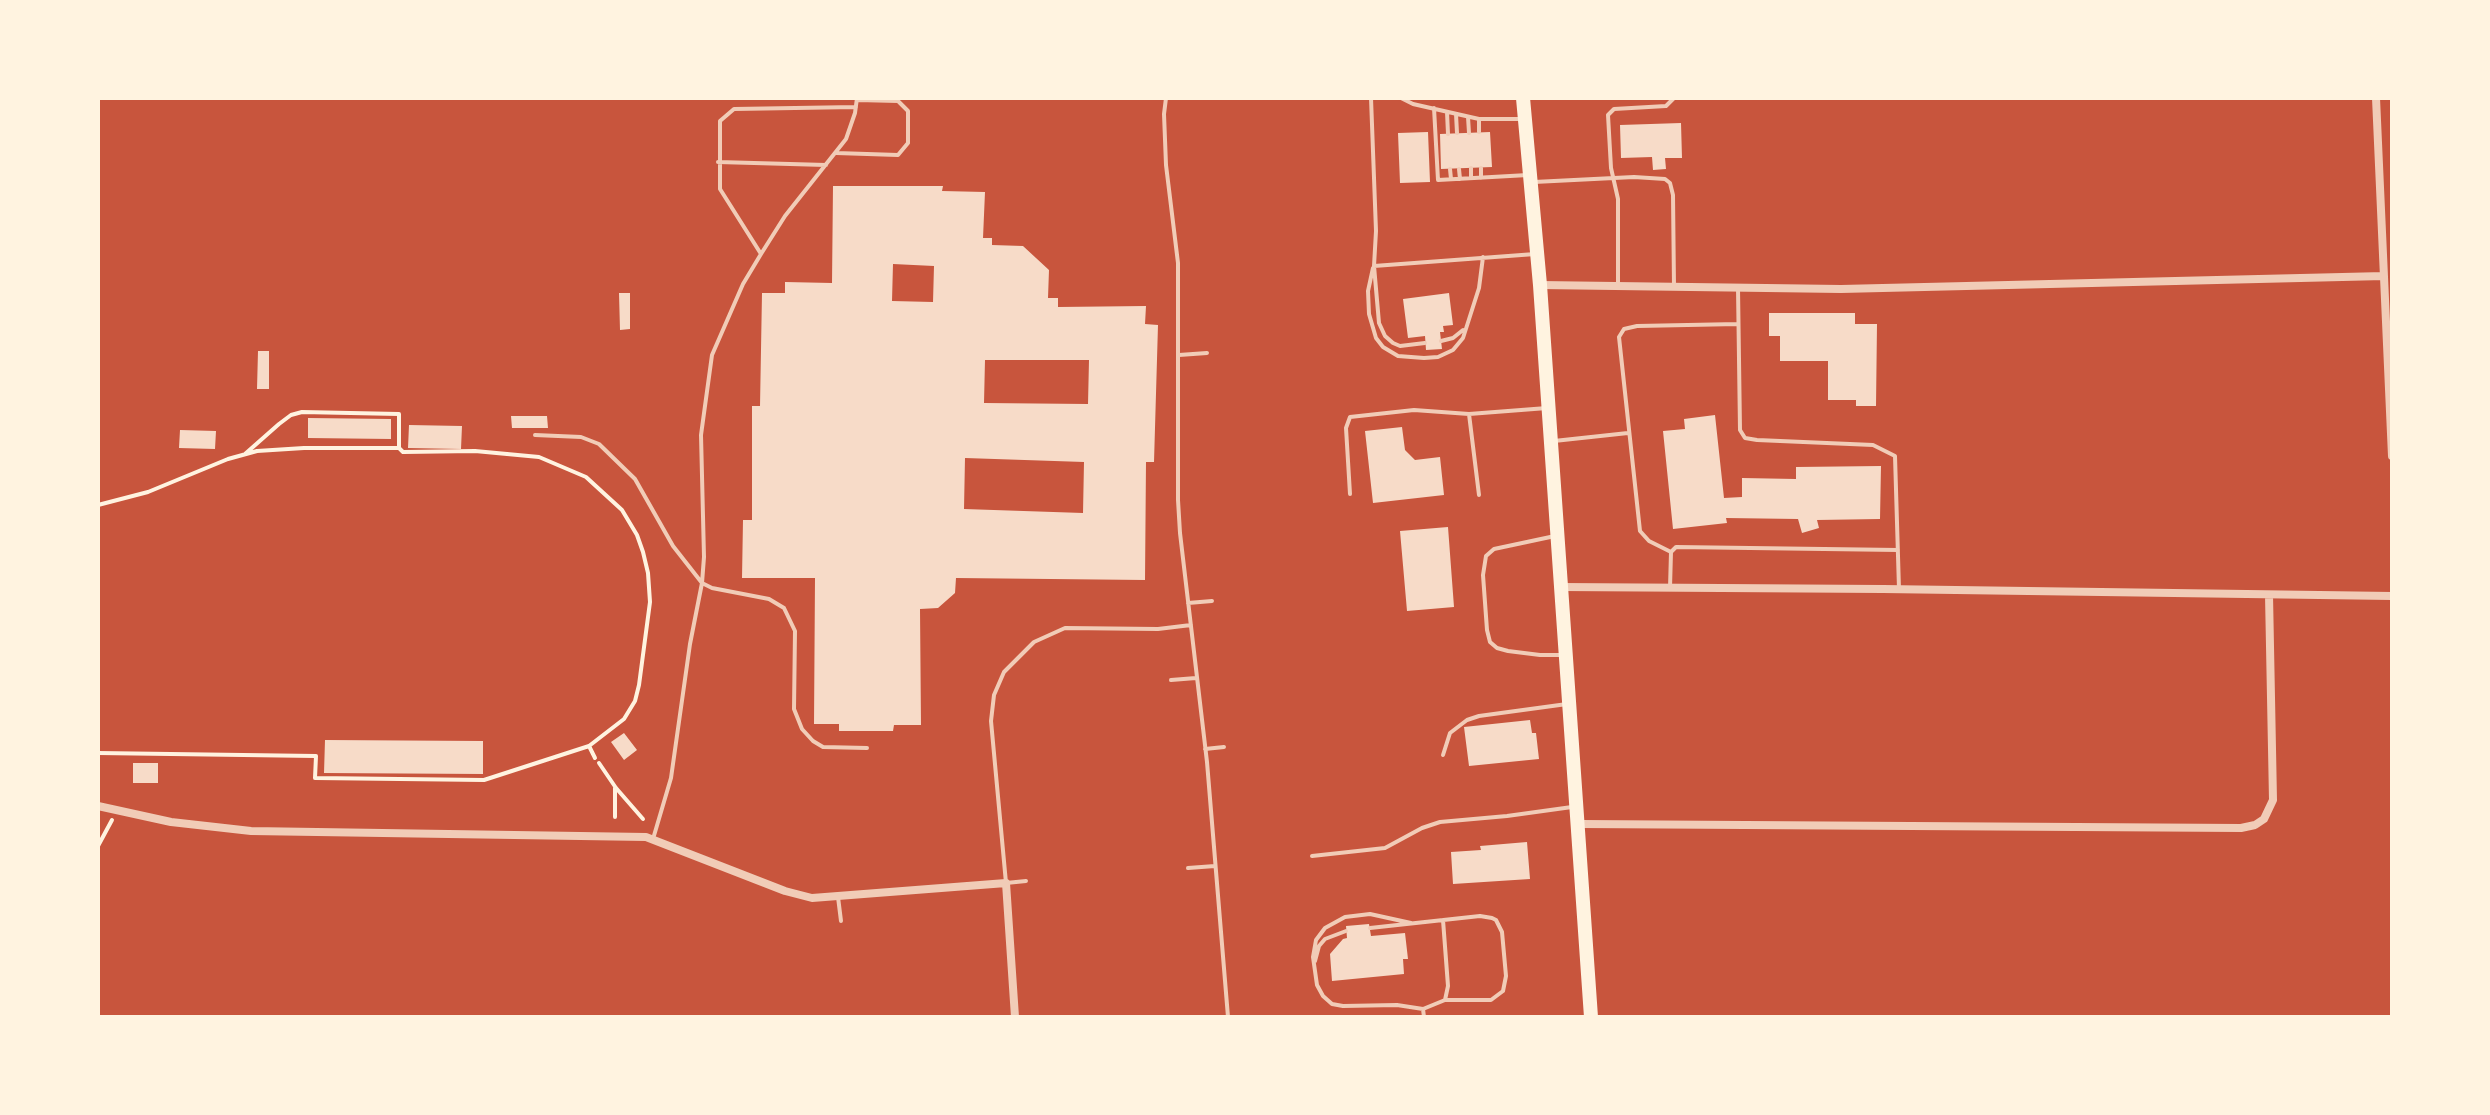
<!DOCTYPE html>
<html>
<head>
<meta charset="utf-8">
<style>
  body { margin:0 }
  #map { position:relative; width:2490px; height:1115px; overflow:hidden; background:#c8553d; font-family:Poppins,sans-serif }
  canvas { display:block }
  .frame { position:absolute; inset:0; border:100px solid #fff3e0; pointer-events:none }
</style>
</head>
<body>
<div id="map">
<canvas width="2490" height="1115"></canvas>
<div class="frame"></div>
</div>
<script>
const ctx = document.querySelector('canvas').getContext('2d');
ctx.lineJoin = 'round';
function paint(path, color) { ctx.fillStyle = color; ctx.fill(path, 'evenodd'); }
const shape = rows => new Path2D(rows.map(r => 'M' + r).join(''));
function stroke(path, color, width, dash) { ctx.strokeStyle = color; ctx.lineWidth = width; ctx.lineCap = dash ? 'butt' : 'round'; ctx.setLineDash(dash || []); ctx.stroke(path); }
paint(shape([
  [1681,123,1682,158,1665,158,1666,169,1653,170,1652,157,1621,158,1620,125],
  [1428,132,1430,182,1400,183,1398,133],
  [1490,132,1492,167,1441,169,1440,134],
  [833,186,943,186,942,191,985,192,983,238,992,238,992,245,1023,246,1049,270,1048,298,1058,298,1058,307,1146,306,1145,324,1158,325,1154,462,1146,462,1145,580,956,578,955,593,938,608,920,609,921,725,894,725,893,731,839,731,839,724,814,724,815,578,742,578,743,520,752,520,752,406,760,406,762,293,785,293,785,282,832,283],
  [893,264,934,266,933,302,892,301],
  [985,360,1089,360,1088,404,984,403],
  [965,458,1084,462,1083,513,964,509],
  [619,293,630,293,630,329,620,330],
  [1449,293,1453,325,1443,326,1444,332,1440,332,1442,349,1426,350,1425,336,1408,338,1403,299],
  [1769,313,1855,313,1855,324,1877,324,1876,406,1856,406,1856,400,1828,400,1828,361,1780,361,1780,336,1769,336],
  [258,351,269,351,269,389,257,389],
  [1715,415,1724,498,1742,497,1742,478,1796,479,1796,467,1881,466,1880,519,1817,520,1819,528,1802,533,1798,519,1726,518,1727,523,1673,529,1663,431,1685,429,1684,419],
  [511,416,547,416,548,428,512,428],
  [308,418,391,419,391,439,308,438],
  [409,425,462,426,461,449,408,448],
  [1402,427,1405,450,1415,460,1440,457,1444,495,1373,503,1365,431],
  [180,430,216,431,215,449,179,448],
  [1448,527,1454,607,1407,611,1400,531],
  [1530,720,1532,733,1536,733,1539,759,1469,766,1464,727],
  [624,733,637,750,624,760,611,742],
  [325,740,483,741,483,774,324,773],
  [133,763,158,763,158,783,133,783],
  [1527,842,1530,879,1453,884,1451,852,1481,850,1480,846],
  [1369,924,1371,936,1405,933,1408,959,1403,959,1404,974,1332,981,1330,954,1343,939,1347,938,1346,926]
]), '#f7dbc8');
stroke(shape([
  [98,505,148,492,228,459,257,451,304,448,399,448,399,414,302,412,291,415,279,424,245,454],
  [589,746,595,758],
  [98,753,316,756,315,778,484,780,589,746,624,719,635,701,639,685,650,602,648,573,643,552,637,535,622,510,586,477,539,457,475,451,403,452,399,448],
  [599,763,616,788,643,819],
  [615,817,615,788],
  [98,846,112,820]
]), '#fff3e0', 4);
stroke(shape([
  [1166,98,1164,114,1166,165,1178,263,1178,500,1180,533,1207,762,1228,1017],
  [1371,98,1376,231,1374,266,1379,323,1385,336,1393,343,1400,346,1425,343],
  [1401,98,1413,104,1479,119,1523,119],
  [1434,108,1438,180,1528,175],
  [1447,112,1448,134],
  [1456,114,1457,133],
  [1468,117,1469,133],
  [1479,119,1479,132],
  [836,153,898,155,908,143,908,111,898,101,857,100],
  [718,162,826,165],
  [1471,168,1471,178],
  [1481,168,1481,178],
  [1450,169,1451,179],
  [1459,169,1460,179],
  [1534,182,1634,177,1665,179,1670,183,1673,195,1674,287],
  [761,254,720,189,720,121,734,109,856,107],
  [1374,266,1535,254],
  [1373,268,1368,291,1369,314,1376,338,1383,347,1398,356,1424,358,1438,357,1453,350,1463,338,1479,288,1483,257],
  [1618,284,1618,199,1611,168,1608,115,1614,109,1666,106,1674,98],
  [1738,288,1740,430,1745,438,1757,440,1873,445,1895,456,1899,589],
  [1441,341,1453,338,1463,330],
  [1179,355,1207,353],
  [1469,414,1547,408],
  [535,435,581,437,599,444,635,479,673,546,702,583,712,588,769,599,784,608,795,631,794,709,802,729,813,741,823,747,867,748],
  [1554,441,1628,433],
  [1350,494,1346,428,1350,417,1414,410,1469,414,1479,495],
  [1555,536,1494,549,1486,556,1483,575,1487,630,1490,642,1497,648,1508,651,1540,655,1563,655],
  [1671,552,1649,541,1640,531,1619,337,1624,329,1637,326,1738,324],
  [1670,588,1671,552,1676,547,1898,550],
  [1188,603,1212,601],
  [1171,680,1196,678],
  [1205,749,1224,747],
  [1443,755,1450,733,1467,720,1479,716,1567,704],
  [653,839,671,778,690,644,702,583,704,557,701,435,712,355,743,284,761,254,785,216,846,139,855,113,857,98],
  [1312,856,1385,848,1422,828,1440,822,1507,816,1572,807],
  [1188,868,1215,866],
  [1026,881,1006,883,991,721,994,695,1004,672,1034,642,1065,628,1158,629,1191,625],
  [838,897,841,921],
  [1443,920,1448,986,1445,1000],
  [1370,928,1480,916,1492,918,1496,920,1502,932,1506,976,1503,991,1491,1000,1445,1000,1423,1009,1397,1005,1343,1006,1332,1004,1323,996,1317,985,1313,957,1316,940,1325,928,1345,917,1370,914,1411,923],
  [1315,961,1319,946,1325,939,1346,931],
  [1423,1009,1424,1017]
]), '#f1ccb7', 4);
stroke(shape([
  [2376,98,2392,456],
  [1540,285,1841,289,2384,276],
  [1560,587,1883,589,2392,596],
  [98,806,171,822,251,831,646,837,785,891,812,898,1006,883,1015,1017],
  [1580,824,2241,828,2255,825,2264,819,2273,800,2269,595]
]), '#f1ccb7', 8);
stroke(shape([
  [1523,98,1540,285,1591,1017]
]), '#fff3e0', 14);
</script>
</body>
</html>
